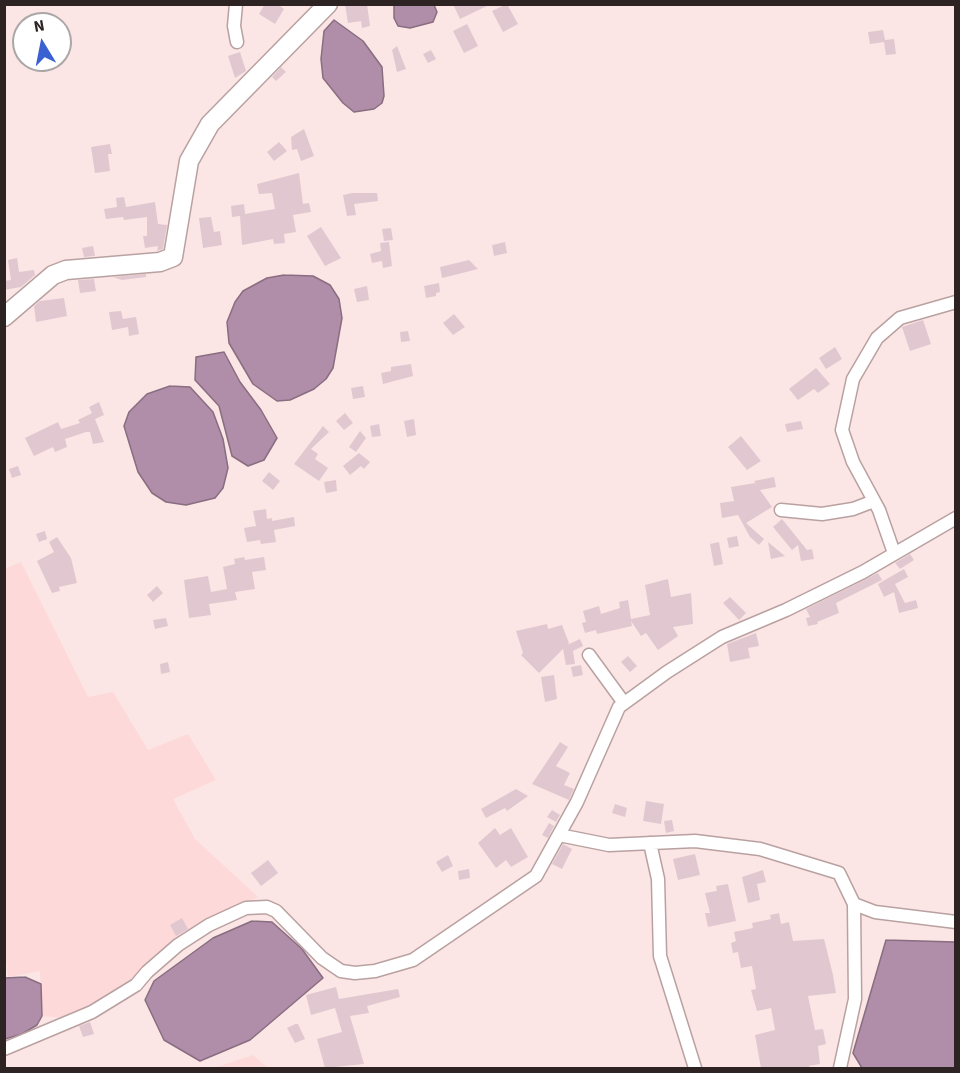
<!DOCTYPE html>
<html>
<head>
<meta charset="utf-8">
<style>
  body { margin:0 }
  #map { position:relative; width:960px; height:1073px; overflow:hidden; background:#fbe6e5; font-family:"Source Sans 3",sans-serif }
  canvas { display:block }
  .frame { position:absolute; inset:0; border:6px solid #2d2323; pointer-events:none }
  .north { position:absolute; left:12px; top:12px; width:60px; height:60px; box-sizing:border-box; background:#fff; border:2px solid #aba7a7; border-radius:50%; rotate:350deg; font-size:16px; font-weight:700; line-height:24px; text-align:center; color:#2d2323 }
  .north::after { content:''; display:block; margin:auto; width:21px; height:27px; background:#3961d2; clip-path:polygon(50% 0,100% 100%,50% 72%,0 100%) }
</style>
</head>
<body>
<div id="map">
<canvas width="960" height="1073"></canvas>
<div class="frame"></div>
<div class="north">N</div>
</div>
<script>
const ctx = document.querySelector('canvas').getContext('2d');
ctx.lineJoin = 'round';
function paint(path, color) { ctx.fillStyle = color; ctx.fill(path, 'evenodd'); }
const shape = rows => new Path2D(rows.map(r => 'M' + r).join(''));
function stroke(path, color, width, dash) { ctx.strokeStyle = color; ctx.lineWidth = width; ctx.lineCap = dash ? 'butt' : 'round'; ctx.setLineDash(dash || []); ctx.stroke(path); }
paint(shape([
  [21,562,88,697,113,692,148,750,188,734,216,780,173,799,195,839,258,897,178,945,75,1019,42,1016,40,971,8,977,4,944,4,569],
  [253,1055,268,1068,214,1068]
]), '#fdd9d9');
const water = shape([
  [394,4,434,5,437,12,433,22,410,28,398,26,394,18,394,4],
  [334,20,363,41,382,67,384,96,382,103,374,109,354,112,343,103,323,78,321,59,324,31,334,20],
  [284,275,313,276,330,285,339,299,342,318,333,368,326,379,314,389,290,400,277,401,253,384,229,343,227,322,235,302,243,291,267,278,284,275],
  [224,352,240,382,261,410,277,438,264,460,248,466,232,456,219,406,195,380,196,357,224,352],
  [170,386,190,387,213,412,223,439,228,468,223,488,215,498,186,505,166,502,152,493,138,472,124,426,129,412,147,394,170,386],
  [252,921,272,922,302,949,323,978,250,1040,200,1061,164,1040,145,1000,154,981,213,938,252,921],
  [886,940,955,942,955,1068,862,1068,853,1053,886,940],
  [25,977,41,984,42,1016,37,1025,22,1034,5,1039,5,978,25,977]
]);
paint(water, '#b08da8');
stroke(water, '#896d80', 1.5);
paint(shape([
  [265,4,277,4,284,9,275,24,259,14],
  [345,4,367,4,370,26,362,28,361,21,348,23],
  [453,4,491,4,460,19],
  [507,4,518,24,503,32,492,11],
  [467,24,478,46,464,53,453,31],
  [883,30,885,40,894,39,896,54,886,55,884,42,870,44,868,32],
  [397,46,406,69,397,72,392,50],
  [431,50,436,59,428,63,423,54],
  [240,52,246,71,235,78,228,56],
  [281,67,286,72,276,81,272,77],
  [304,129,314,156,301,161,297,149,292,150,291,137],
  [279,142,287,151,274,161,267,152],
  [110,144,112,154,108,154,110,171,95,173,91,147],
  [299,173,303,204,309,203,311,212,293,215,296,232,284,234,285,243,274,244,273,239,242,245,240,216,232,217,231,206,244,204,245,214,275,209,272,193,259,194,257,184],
  [352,193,377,193,378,201,354,204,356,215,347,216,343,195],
  [124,197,126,207,155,202,158,224,167,225,163,249,157,251,158,246,145,248,143,236,147,236,147,217,124,220,123,217,106,219,104,209,117,207,116,198],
  [211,217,214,232,220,231,222,245,203,248,199,218],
  [321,227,341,258,325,266,307,236],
  [391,228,393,240,384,241,382,229],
  [389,242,392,266,383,268,382,261,372,263,370,254,381,251,380,243],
  [505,242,507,253,494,256,492,245],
  [93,246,95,256,84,257,82,248],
  [17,258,19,272,34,270,35,275,21,287,4,290,4,281,11,280,8,260],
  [469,260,478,269,442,278,440,267],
  [146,274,146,277,122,280,113,277],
  [94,279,96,291,80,293,78,280],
  [439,283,440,292,436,293,436,296,426,298,424,286],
  [367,286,369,300,357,302,354,289],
  [64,298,67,316,36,322,34,306,40,301],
  [121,311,123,319,136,317,139,334,129,336,128,327,112,330,109,312],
  [454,314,465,327,453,335,443,323],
  [923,320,931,344,910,351,902,327],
  [408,331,410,341,401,342,400,332],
  [835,347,842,359,826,369,819,358],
  [411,364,413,376,383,384,381,373,391,371,391,367],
  [816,368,830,384,818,393,814,389,798,400,789,389],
  [363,386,365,397,353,399,351,388],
  [99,402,104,415,95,419,104,442,93,444,90,432,86,432,65,439,67,447,55,452,53,447,34,456,25,438,58,422,61,429,80,423,78,420,92,413,89,407],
  [345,413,353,423,344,430,336,421],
  [414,419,416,435,407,437,404,421],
  [801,421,803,429,787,432,785,424],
  [379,424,381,436,372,437,370,426],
  [323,426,329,432,311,449,318,454,315,459,328,468,319,481,294,464],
  [360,431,366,438,356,452,349,447],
  [741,436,761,461,747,470,728,447],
  [359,453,370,462,364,469,361,466,350,475,343,466],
  [18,466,21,475,12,478,9,469],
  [269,472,280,481,273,490,262,481],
  [774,477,776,487,760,490,772,507,746,523,764,539,759,545,750,537,738,515,722,518,720,503,734,501,731,487,755,483,758,487,754,481],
  [336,480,337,491,326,493,324,482],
  [266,509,267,519,272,518,272,521,294,517,295,526,274,530,276,542,261,544,260,540,247,542,244,528,256,526,253,511],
  [782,519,807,550,812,549,814,559,801,561,798,545,792,550,773,527],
  [45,531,47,539,39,542,36,534],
  [737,536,739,546,729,548,727,538],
  [57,537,71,558,77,583,59,587,60,591,52,593,37,561,54,552,49,542],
  [719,542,723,564,714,566,710,544],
  [768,542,785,556,771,559],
  [910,554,914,560,900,569,895,563],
  [244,557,245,560,264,557,266,570,252,572,255,589,235,592,237,600,209,604,211,615,189,618,184,580,208,576,211,592,227,589,223,567,235,564,234,559],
  [904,569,908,577,895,584,905,603,916,600,918,608,899,613,894,592,884,597,878,584],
  [878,573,882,580,836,603,839,613,817,622,818,624,808,626,806,618,810,617,806,609],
  [668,579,671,597,691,593,693,624,673,627,678,636,658,650,646,633,641,636,631,621,632,626,619,629,597,634,596,630,585,633,582,623,586,622,583,611,599,606,601,614,620,608,619,602,628,600,631,619,650,615,645,585],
  [157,586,163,593,153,602,147,595],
  [730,597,746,613,739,620,723,603],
  [166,618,168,626,155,629,153,620],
  [547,624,548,629,562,625,569,643,567,645,580,639,583,646,573,651,575,664,566,665,563,649,539,673,521,655,523,653,516,631],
  [756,633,759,646,748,648,750,658,730,662,727,644],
  [628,656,637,666,630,672,621,662],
  [168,662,170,672,161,674,160,664],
  [581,665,583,675,573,677,571,667],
  [554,675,557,699,545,702,541,677],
  [560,742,568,747,556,766,570,773,564,785,574,789,569,800,532,784],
  [516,789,528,796,507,811,505,808,486,818,481,809],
  [646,801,664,804,661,824,643,821],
  [615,804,627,808,625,817,612,813],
  [552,810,560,815,556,822,547,817],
  [672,820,674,831,666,833,664,821],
  [549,823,554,826,548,838,542,835],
  [495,828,500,835,511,828,528,857,511,867,506,860,496,868,478,843],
  [563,844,572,849,562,869,552,864],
  [695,854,700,875,678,880,673,859],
  [448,855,453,866,442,872,436,862],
  [268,860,278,873,261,886,251,873],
  [469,869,470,878,459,880,458,871],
  [763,870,766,882,757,884,760,900,748,903,742,877],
  [728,884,736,921,708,927,705,913,710,913,705,893,717,891,716,886],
  [779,913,781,924,789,922,793,941,824,939,833,975,836,993,808,996,815,1030,823,1029,826,1044,818,1046,820,1064,809,1066,810,1068,761,1068,755,1035,775,1030,771,1008,757,1011,751,990,756,989,752,966,741,968,738,952,733,953,731,943,736,941,734,932,753,928,752,923,771,919,770,915],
  [182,918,188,929,176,936,170,925],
  [336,987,339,999,398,989,400,997,367,1006,369,1013,350,1016,364,1064,325,1068,317,1039,342,1032,335,1008,311,1015,306,995],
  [90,1022,94,1034,83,1037,79,1026],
  [295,1024,298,1024,305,1039,295,1043,287,1028]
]), '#e1c8d0');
const street = shape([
  [236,4,234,26,237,42],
  [781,510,822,514,853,509,874,501],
  [894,553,879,510,853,462,842,430,853,379,877,338,900,318,956,302],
  [589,655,624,703],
  [559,835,609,845,695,841,760,849,839,873,854,904,875,912,956,922],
  [650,843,658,879,660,956,695,1068],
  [4,1049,92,1012,136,985,147,972,178,945,209,925,246,908,267,907,276,911,322,958,341,971,355,973,375,971,413,960,536,876,577,802,619,707,667,672,722,637,786,610,863,572,956,518],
  [840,1068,855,999,854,904]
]);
const secondary = shape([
  [4,317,53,275,66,270,160,262,173,257,189,161,210,124,328,4]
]);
stroke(street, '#baa1a1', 15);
stroke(secondary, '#baa1a1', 21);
stroke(street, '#fff', 12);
stroke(secondary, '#fff', 18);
</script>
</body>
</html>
